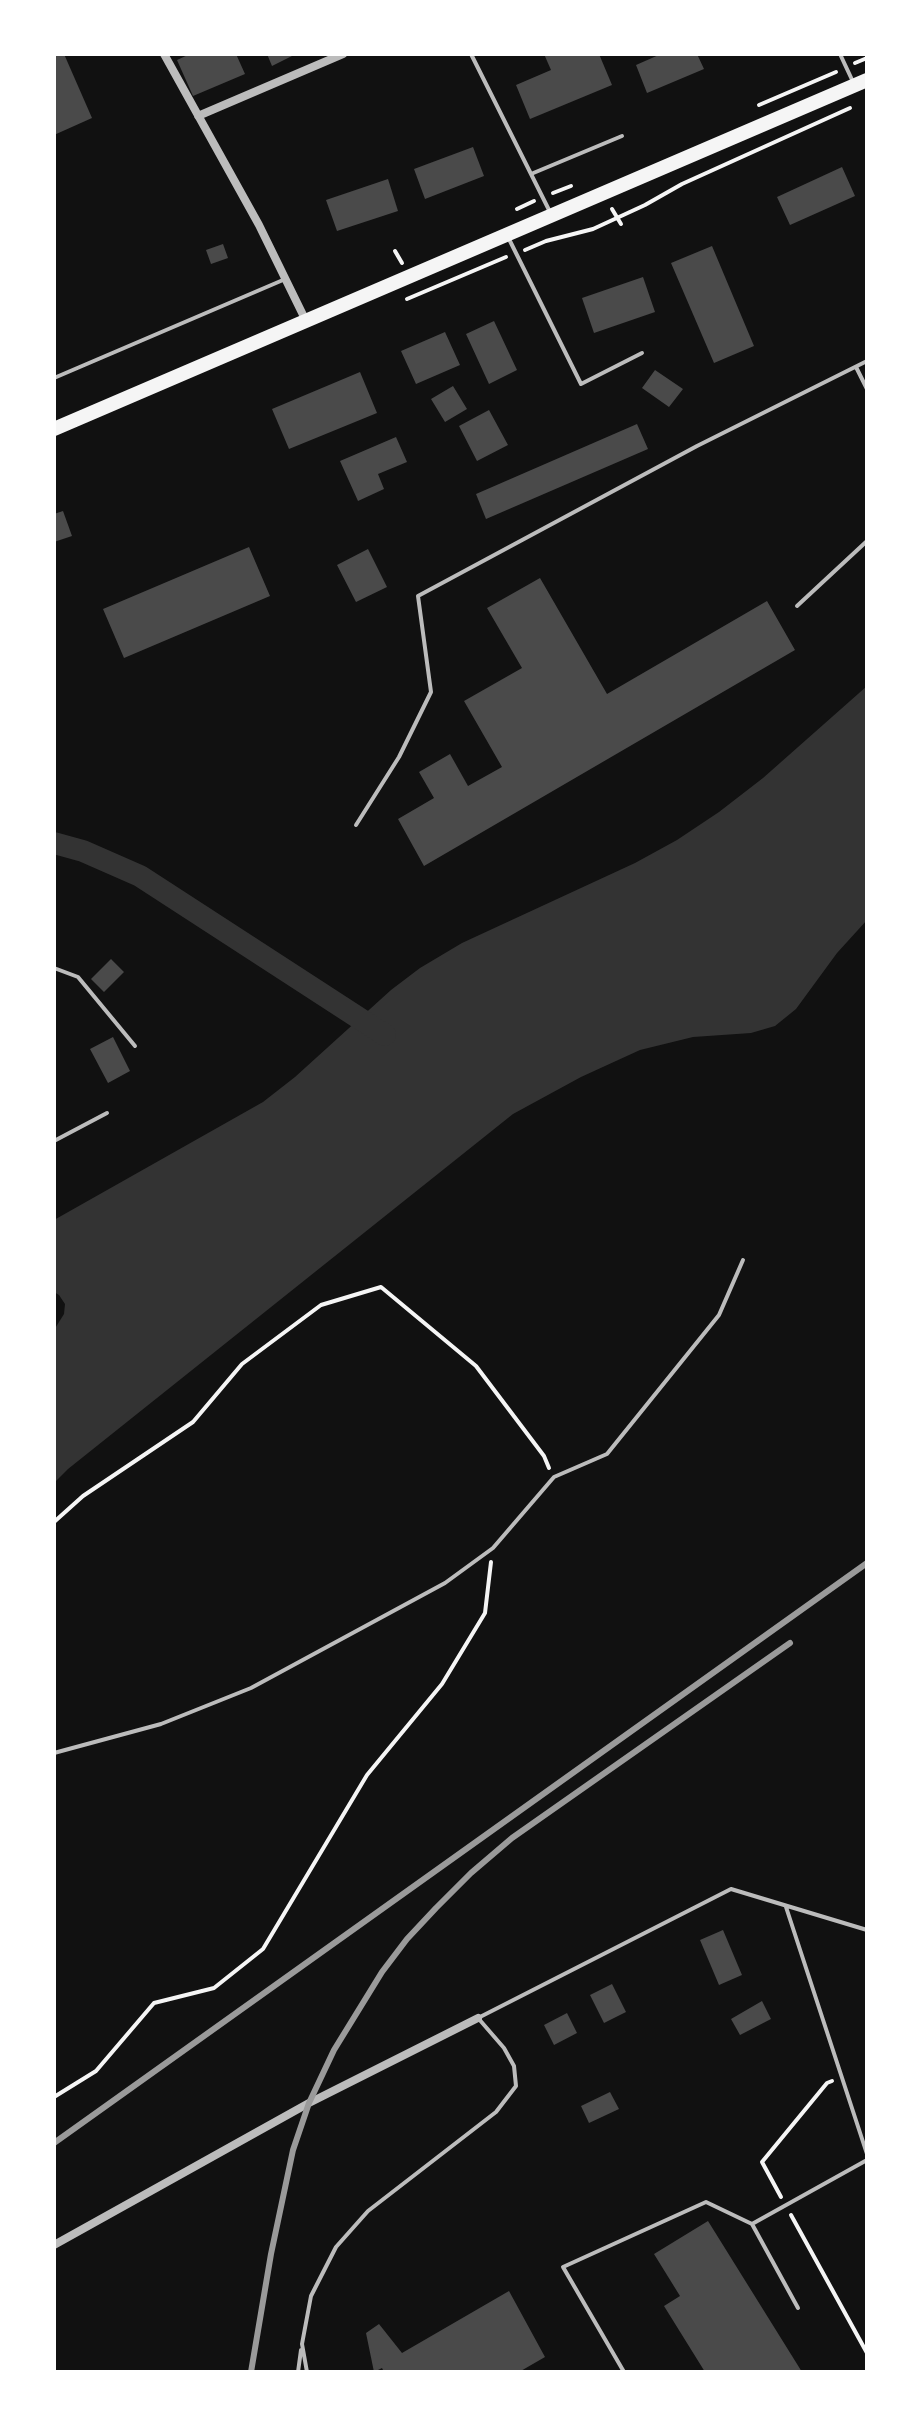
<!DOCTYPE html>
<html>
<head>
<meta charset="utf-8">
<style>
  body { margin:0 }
  #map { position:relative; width:921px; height:2426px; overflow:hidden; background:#111; font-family:Ubuntu,sans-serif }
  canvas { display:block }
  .frame { position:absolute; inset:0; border:56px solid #fff; pointer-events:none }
</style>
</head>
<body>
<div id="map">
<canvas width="921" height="2426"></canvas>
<div class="frame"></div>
</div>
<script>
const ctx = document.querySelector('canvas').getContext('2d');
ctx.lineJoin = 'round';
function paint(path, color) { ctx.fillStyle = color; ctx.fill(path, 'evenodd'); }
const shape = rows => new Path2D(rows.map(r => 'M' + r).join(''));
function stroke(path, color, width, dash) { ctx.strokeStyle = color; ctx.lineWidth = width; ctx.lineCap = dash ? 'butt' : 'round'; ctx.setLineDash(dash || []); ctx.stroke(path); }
paint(shape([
  [867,686,867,920,837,953,796,1009,775,1026,751,1033,693,1037,640,1050,581,1077,513,1114,68,1469,54,1483,54,1330,64,1314,65,1304,59,1295,54,1292,54,1220,263,1102,295,1077,391,990,420,968,462,943,635,863,677,840,719,812,763,778]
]), '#333');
stroke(shape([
  [54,843,83,851,140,876,385,1035]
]), '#333', 22);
paint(shape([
  [54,54,64,54,92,118,54,135],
  [190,54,236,54,245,74,193,96,177,60],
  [267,54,296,54,272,66],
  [544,54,599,54,612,85,530,119,516,85,551,70],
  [661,54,697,54,704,69,647,93,636,65],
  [473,147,484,176,425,199,414,169],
  [842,167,855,196,790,225,777,197],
  [388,179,398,211,337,231,326,200],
  [223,244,228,258,211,264,206,250],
  [712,246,754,346,714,363,671,263],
  [643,277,655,312,594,333,582,298],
  [494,321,517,370,489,384,466,334],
  [445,332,460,365,416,384,401,351],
  [655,370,683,389,669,407,642,388],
  [360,372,377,413,289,449,272,409],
  [453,386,467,409,445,422,431,399],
  [489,410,508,445,477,461,459,426],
  [637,424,648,449,486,519,476,494],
  [396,437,407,462,378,474,384,489,358,501,340,461],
  [63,511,72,536,54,542,54,514],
  [249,547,270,596,124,658,103,609],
  [368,549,387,587,356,602,337,565],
  [540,578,607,694,767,601,795,650,424,866,398,819,434,798,419,772,450,754,468,786,502,767,464,701,522,668,487,608],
  [111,959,124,972,104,992,91,979],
  [113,1037,130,1071,108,1083,90,1049],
  [723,1930,742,1975,719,1985,700,1940],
  [612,1984,626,2012,604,2023,590,1995],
  [762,2001,771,2019,740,2035,731,2019],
  [567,2013,577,2033,554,2045,544,2025],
  [610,2092,619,2109,589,2123,581,2106],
  [708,2221,802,2372,705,2372,664,2306,680,2296,654,2254],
  [509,2291,545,2357,519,2372,384,2372,382,2368,374,2372,366,2333,379,2324,402,2353]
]), '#4a4a4a');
stroke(shape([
  [855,63,867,58],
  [759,105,836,72],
  [553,193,571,186],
  [517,209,534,201],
  [612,209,621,224],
  [525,250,546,241,593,229,645,205,682,184,850,108],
  [395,251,402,263],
  [407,299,506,257],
  [54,1522,83,1496,193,1422,242,1364,321,1305,381,1287,476,1366,544,1456,549,1468],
  [54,2097,96,2071,154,2003,214,1988,263,1949,367,1775,442,1684,485,1613,491,1562],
  [781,2197,762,2162,827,2083,832,2081],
  [791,2215,867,2353]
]), '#f5f5f5', 4);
stroke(shape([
  [471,54,551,214],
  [840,54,854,84],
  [531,174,622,136],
  [508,237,581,384,642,353],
  [856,367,867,389],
  [54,378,283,280],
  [797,606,867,541],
  [356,825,399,757,431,692,418,596,697,446,867,361],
  [54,968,78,977,135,1046],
  [54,1141,107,1113],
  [54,1753,161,1724,251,1688,445,1583,493,1548,554,1477,607,1454,719,1315,743,1260],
  [786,1907,867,2154],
  [798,2308,752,2224,867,2160],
  [298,2372,301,2350],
  [307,2372,302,2344,311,2296,336,2247,368,2211,496,2112,516,2086,514,2066,504,2048,478,2018,731,1889,867,1930],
  [624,2372,563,2267,706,2202,752,2224]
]), '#bcbcbc', 4);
stroke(shape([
  [164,54,259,225,306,321],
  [198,116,343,54],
  [54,2245,309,2103,478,2018]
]), '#bcbcbc', 8);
stroke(shape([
  [54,429,867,80]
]), '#f5f5f5', 14);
stroke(shape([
  [54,2143,867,1563],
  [251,2372,271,2254,293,2150,309,2103,334,2050,382,1972,407,1939,436,1908,471,1873,512,1838,790,1643]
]), '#9a9a9a', 6);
</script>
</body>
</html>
